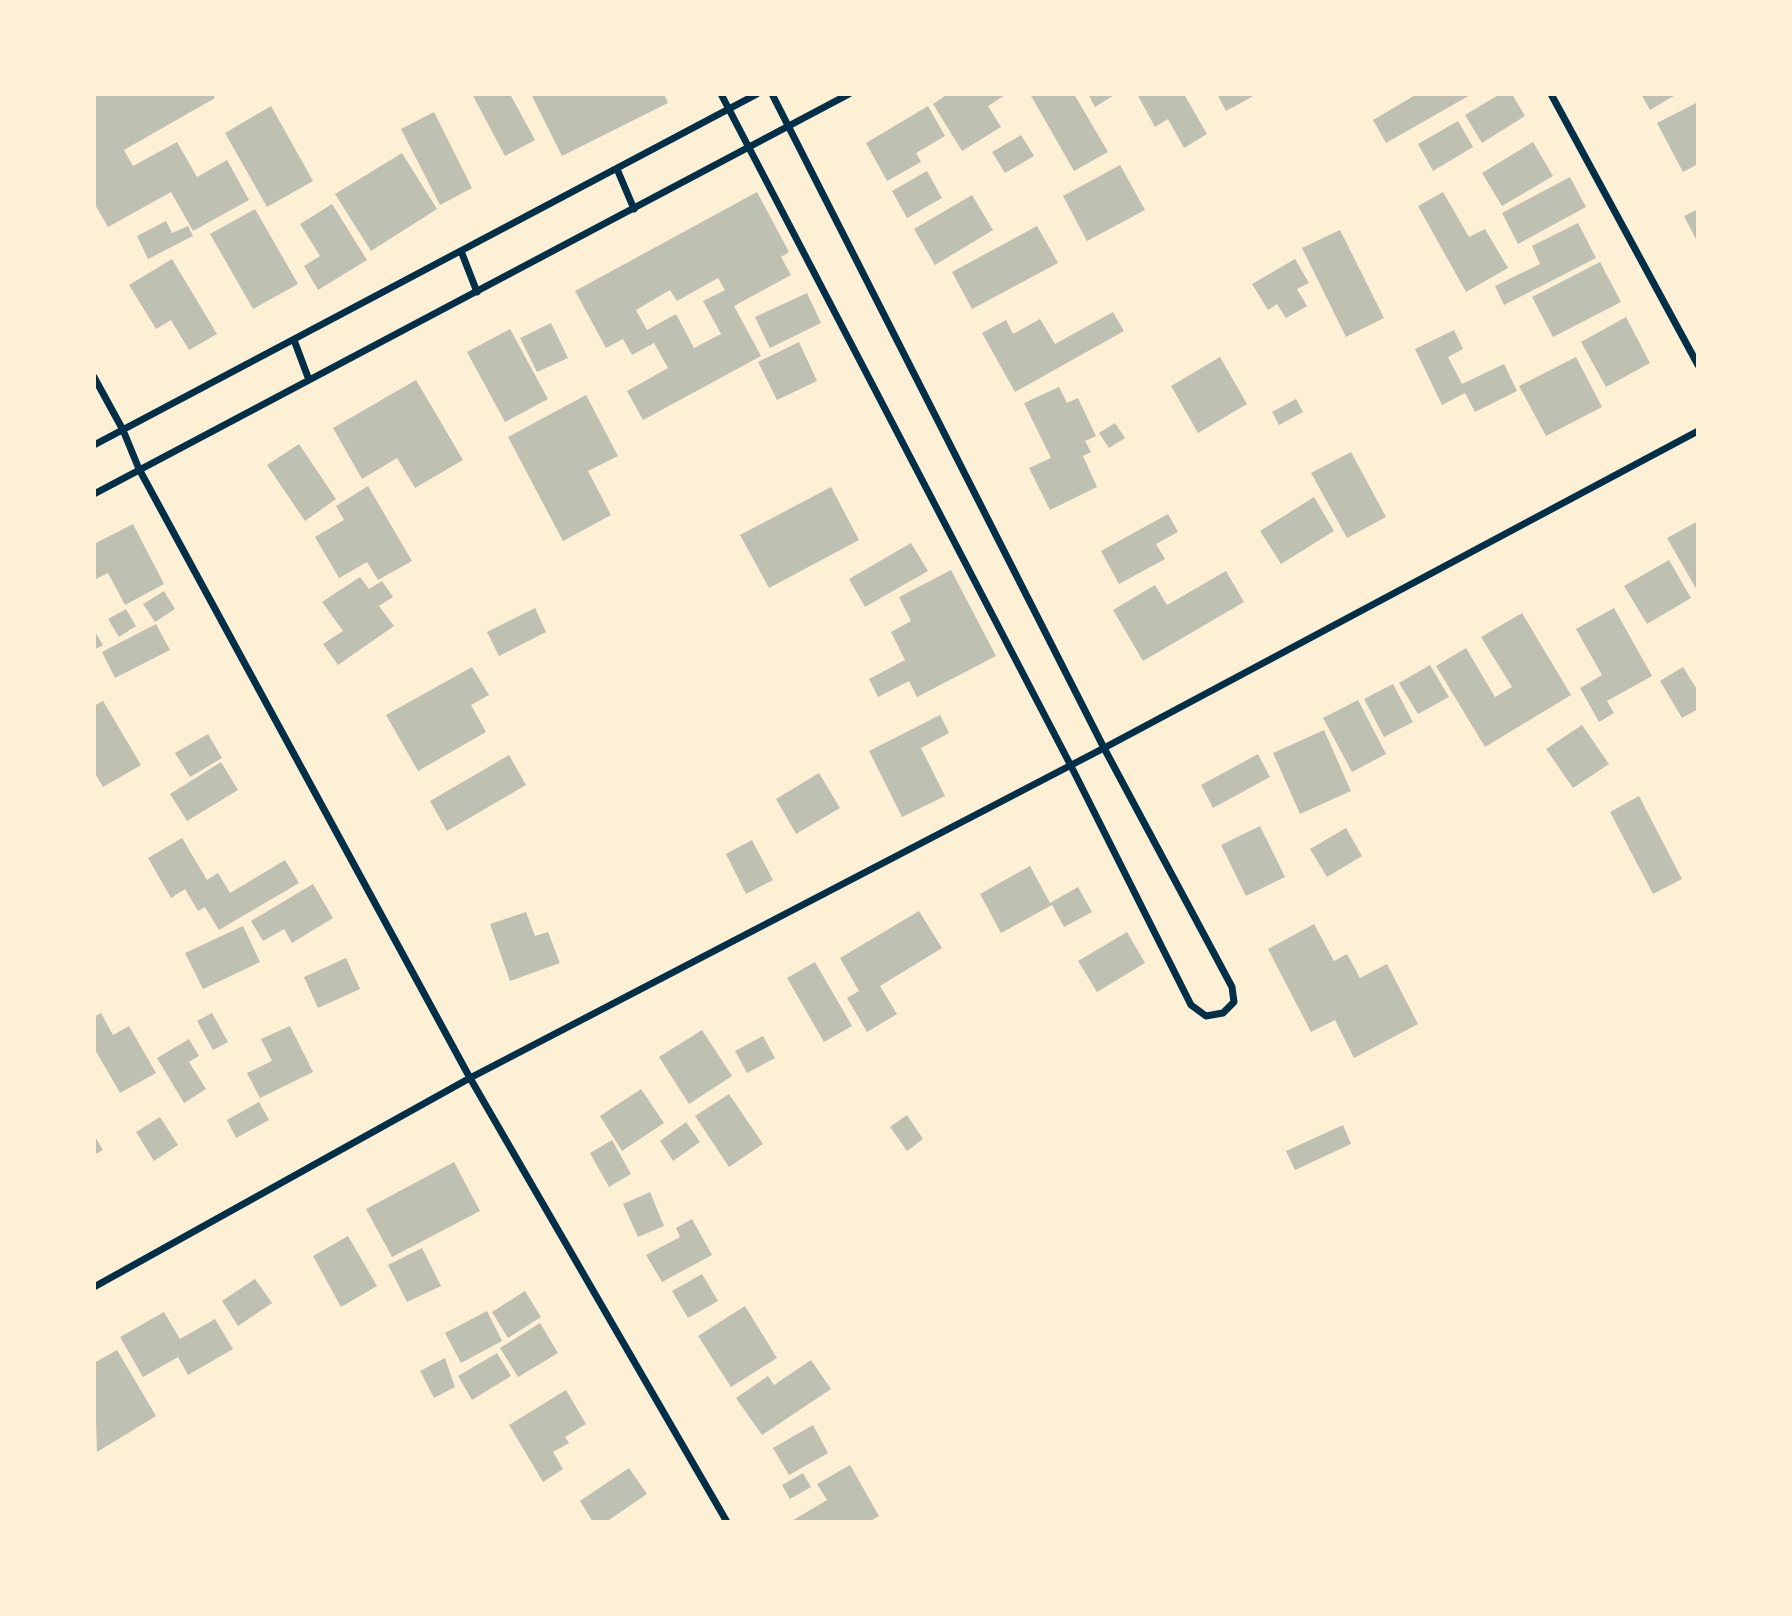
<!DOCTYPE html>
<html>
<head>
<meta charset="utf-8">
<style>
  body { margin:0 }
  #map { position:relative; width:1792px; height:1616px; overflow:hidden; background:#fdf0d5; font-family:"Work Sans",sans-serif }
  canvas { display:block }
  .frame { position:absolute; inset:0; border:96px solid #fdf0d5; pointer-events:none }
</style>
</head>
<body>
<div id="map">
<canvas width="1792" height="1616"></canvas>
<div class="frame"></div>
</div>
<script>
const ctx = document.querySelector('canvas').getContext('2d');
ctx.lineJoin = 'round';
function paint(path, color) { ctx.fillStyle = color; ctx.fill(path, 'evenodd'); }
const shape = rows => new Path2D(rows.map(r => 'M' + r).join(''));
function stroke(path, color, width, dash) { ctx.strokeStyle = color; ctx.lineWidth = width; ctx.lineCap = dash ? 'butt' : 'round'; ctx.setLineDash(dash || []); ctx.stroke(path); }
paint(shape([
  [94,94,213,94,215,98,124,150,133,166,177,142,197,177,227,160,249,200,193,231,171,192,108,227,94,203],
  [472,94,510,94,535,140,505,156],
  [531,94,664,94,668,103,562,156],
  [948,94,1007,94,988,106,1001,127,962,151,933,104],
  [1030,94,1074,94,1108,152,1074,171],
  [1088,94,1116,94,1095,107],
  [1137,94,1184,94,1207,134,1184,148,1168,119,1155,127],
  [1217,94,1257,94,1226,111],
  [1417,94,1472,94,1386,143,1373,120],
  [1500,94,1512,94,1525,116,1482,143,1465,115],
  [1641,94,1677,94,1650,110],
  [1698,102,1698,164,1683,172,1657,123],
  [271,106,313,181,267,207,225,133],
  [928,106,945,136,916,153,921,162,887,181,866,143],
  [434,112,472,188,440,205,401,129],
  [1458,121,1473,147,1433,171,1418,144],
  [1021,135,1034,156,1005,173,992,152],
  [1533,142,1553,176,1502,206,1482,173],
  [402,153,437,209,371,251,335,194],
  [1120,165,1145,210,1087,241,1063,196],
  [927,171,942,198,907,218,892,191],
  [1570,177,1586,207,1518,244,1502,213],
  [757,192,789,252,781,257,791,275,734,306,761,356,643,420,627,391,668,368,654,343,632,355,623,339,606,348,575,291],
  [718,278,725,290,703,301,721,334,694,348,676,314,647,330,636,310,670,290,677,301],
  [1443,192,1469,237,1485,229,1508,268,1466,292,1418,206],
  [972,195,993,230,935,265,914,229],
  [332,204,367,260,318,290,304,266,320,256,300,224],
  [255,209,298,284,253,309,210,234],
  [1698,209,1698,243,1684,216],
  [166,221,172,233,188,226,193,236,148,259,137,236],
  [1578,223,1596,258,1504,305,1495,286,1540,264,1532,246],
  [1037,226,1058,263,972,309,952,272],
  [1340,230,1384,318,1346,337,1302,248],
  [172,259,217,334,189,350,171,320,156,329,129,285],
  [1295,259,1309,283,1297,289,1307,306,1286,318,1277,304,1268,310,1252,284],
  [1600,262,1621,302,1553,337,1532,297],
  [807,293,821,323,770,348,755,317],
  [1113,312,1124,331,1015,392,982,333,1006,320,1013,334,1040,319,1055,344],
  [1626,317,1650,363,1606,387,1581,342],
  [551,323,568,358,537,372,520,338],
  [510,329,548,399,505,422,467,352],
  [1454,330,1463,349,1448,357,1462,384,1504,364,1517,391,1475,412,1465,393,1442,405,1415,349],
  [799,342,817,381,777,400,758,362],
  [1220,357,1247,404,1198,433,1171,386],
  [1576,357,1602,407,1546,436,1519,386],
  [416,380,463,460,415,488,397,458,362,479,333,428],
  [1059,387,1067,403,1078,398,1096,436,1085,441,1091,452,1083,456,1097,487,1050,510,1029,468,1051,458,1024,403],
  [586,395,618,456,588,471,611,515,563,541,508,437],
  [1296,399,1303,412,1279,425,1272,412],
  [1115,423,1125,438,1109,448,1099,433],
  [299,444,336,499,305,521,267,465],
  [1351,452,1386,517,1347,538,1311,473],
  [368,486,412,561,378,580,367,562,339,578,315,537,344,520,336,506],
  [831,487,859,540,769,588,740,535],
  [1314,497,1334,531,1281,564,1260,531],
  [1168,514,1178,532,1156,544,1165,559,1119,584,1101,551],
  [1698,521,1698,592,1667,538],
  [133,524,164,584,125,605,108,573,94,580,94,544],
  [911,543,928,571,865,607,849,579],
  [1669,560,1691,598,1647,624,1624,586],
  [951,570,996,656,917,697,909,681,878,697,869,679,905,660,891,632,911,621,899,597],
  [1226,571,1244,602,1143,661,1113,610,1155,585,1167,605],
  [360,577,369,589,382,581,393,597,379,606,394,626,338,665,323,644,343,631,322,602],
  [164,591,175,609,155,622,143,604],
  [535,608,546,632,499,656,487,632],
  [1614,608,1652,676,1607,701,1614,713,1599,722,1580,688,1602,675,1576,629],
  [126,609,136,626,119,637,108,619],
  [1522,613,1571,695,1485,747,1436,666,1466,648,1495,697,1512,687,1481,637],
  [156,624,170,650,115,678,102,652],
  [94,630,103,645,94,650],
  [1430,665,1449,697,1418,714,1399,683],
  [472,667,489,695,471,705,486,732,418,771,386,715],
  [1683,667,1698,691,1698,709,1682,718,1660,681],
  [1393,684,1413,722,1384,737,1364,699],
  [1358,700,1386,754,1352,772,1323,718],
  [103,701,141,765,103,787,94,772,94,706],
  [940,715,949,733,921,748,945,796,902,817,869,751],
  [1582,725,1609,764,1573,788,1546,749],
  [1324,730,1351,791,1300,814,1273,753],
  [208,734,222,758,190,777,175,753],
  [1258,754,1270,777,1213,808,1201,785],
  [509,755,526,785,447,831,430,801],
  [221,762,238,790,187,821,170,794],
  [819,773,840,808,796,834,776,799],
  [1639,796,1682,879,1653,894,1610,812],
  [1260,826,1285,877,1246,896,1221,845],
  [1346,828,1362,856,1327,877,1310,849],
  [182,838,207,880,218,873,230,893,285,860,299,883,219,930,205,907,198,911,185,889,171,898,148,858],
  [752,840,773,880,746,894,726,854],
  [1030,866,1050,903,1078,887,1092,912,1064,927,1052,905,1001,933,980,894],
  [313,884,333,918,292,943,284,929,263,941,251,921],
  [919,911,942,948,880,986,897,1014,867,1032,847,998,859,991,840,958],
  [526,912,535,936,548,932,560,963,510,981,490,924],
  [1314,924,1334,961,1347,954,1360,978,1387,964,1418,1024,1354,1058,1335,1020,1311,1032,1268,949],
  [243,926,260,962,203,989,185,953],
  [1127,932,1145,963,1097,992,1078,961],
  [346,958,360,989,318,1008,304,977],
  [815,962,852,1026,824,1042,787,978],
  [101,1013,113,1035,129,1026,156,1073,120,1093,94,1048,94,1017],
  [212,1013,228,1042,213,1050,197,1021],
  [290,1026,313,1072,260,1098,247,1073,272,1061,261,1039],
  [702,1030,732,1076,689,1104,659,1057],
  [763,1036,775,1058,747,1073,735,1051],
  [189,1039,199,1056,189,1062,206,1089,184,1103,157,1058],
  [641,1089,664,1123,622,1151,600,1116],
  [729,1094,763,1144,729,1167,695,1116],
  [259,1102,269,1120,236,1138,227,1120],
  [907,1115,923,1139,907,1151,890,1127],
  [160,1117,178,1145,154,1161,136,1132],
  [686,1122,700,1142,673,1161,660,1141],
  [1343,1125,1351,1144,1295,1170,1286,1151],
  [94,1135,103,1150,94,1155],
  [612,1140,631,1174,609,1187,590,1153],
  [454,1162,480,1211,392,1257,366,1209],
  [650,1192,664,1226,638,1237,623,1204],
  [692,1219,712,1255,662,1282,646,1255,680,1237,676,1228],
  [348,1236,377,1286,341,1307,313,1256],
  [422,1248,441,1286,407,1302,388,1265],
  [702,1274,718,1301,688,1318,672,1291],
  [255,1279,272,1303,238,1326,222,1301],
  [525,1291,541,1317,508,1338,492,1312],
  [745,1306,777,1358,731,1387,698,1336],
  [487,1311,502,1341,461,1363,445,1333],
  [164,1312,180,1339,215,1319,233,1349,188,1375,178,1357,143,1377,120,1337],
  [540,1323,558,1353,518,1377,500,1348],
  [117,1350,156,1416,97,1452,94,1363],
  [497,1353,511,1376,472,1400,458,1376],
  [445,1358,455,1387,434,1398,420,1371],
  [811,1360,831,1389,762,1435,736,1398,768,1376,774,1385],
  [566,1390,586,1424,565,1437,569,1443,553,1452,563,1469,543,1482,509,1425],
  [813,1425,828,1453,789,1475,773,1448],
  [850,1465,879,1516,869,1522,790,1522,827,1500,817,1484],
  [629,1468,647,1494,606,1522,593,1522,580,1501],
  [803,1473,811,1487,790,1499,782,1485]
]), '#bec0b2');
stroke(shape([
  [721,94,1070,764,1191,1005,1206,1016,1223,1013,1234,1002,1232,987,1104,748,772,94],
  [1551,94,1698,365],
  [617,169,634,209],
  [461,251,477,292],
  [294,340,309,380],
  [94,377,123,430,139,469,470,1078,727,1522],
  [94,445,757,94],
  [94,494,849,94],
  [94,1287,470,1078,1104,748,1698,431]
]), '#003049', 7);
</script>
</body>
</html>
